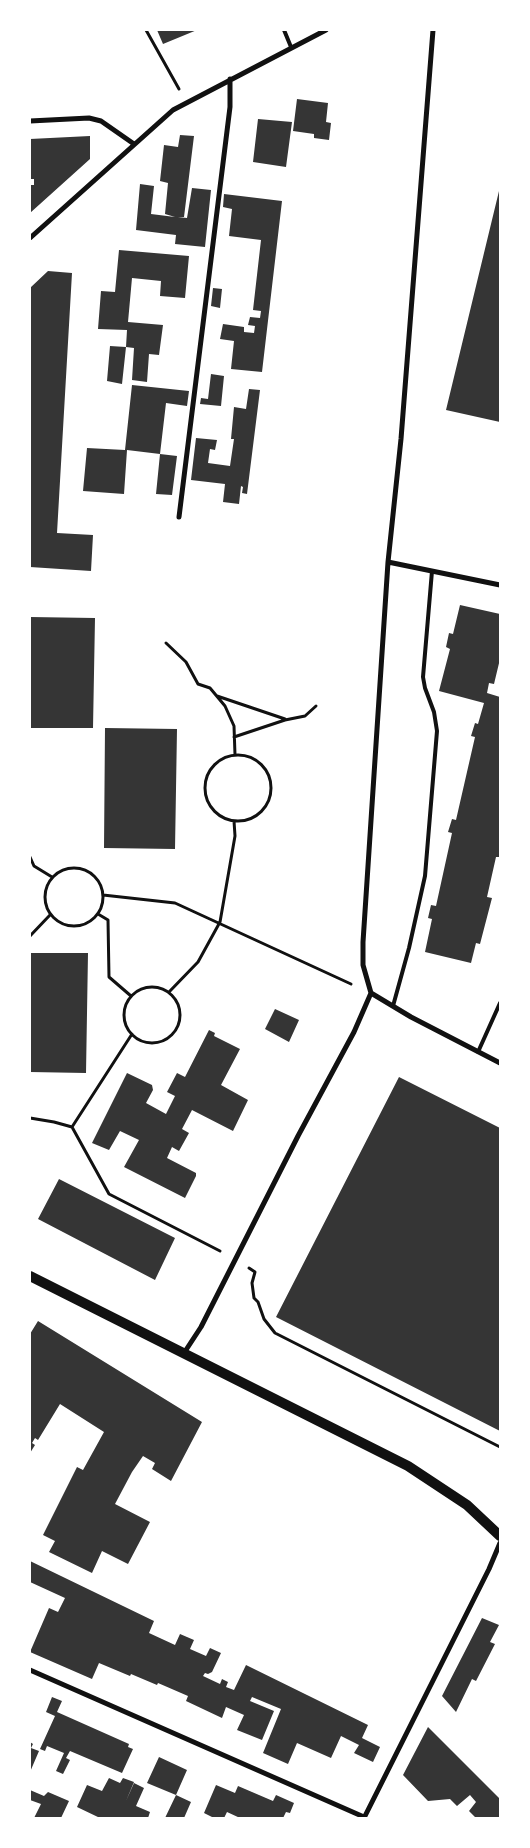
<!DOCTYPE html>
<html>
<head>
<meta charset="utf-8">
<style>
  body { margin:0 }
  #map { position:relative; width:530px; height:1848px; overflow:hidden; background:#fff; font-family:Rubik,sans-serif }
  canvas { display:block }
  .frame { position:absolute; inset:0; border:31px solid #fff; pointer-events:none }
</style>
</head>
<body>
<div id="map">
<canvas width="530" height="1848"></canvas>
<div class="frame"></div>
</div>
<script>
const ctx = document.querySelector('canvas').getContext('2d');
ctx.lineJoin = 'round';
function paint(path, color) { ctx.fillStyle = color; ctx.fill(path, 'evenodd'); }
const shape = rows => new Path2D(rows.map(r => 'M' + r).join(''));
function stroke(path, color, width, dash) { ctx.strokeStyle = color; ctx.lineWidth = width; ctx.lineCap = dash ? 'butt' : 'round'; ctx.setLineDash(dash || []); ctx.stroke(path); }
paint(shape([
  [157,30,197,30,163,44],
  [297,99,328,103,326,122,331,123,329,140,314,138,314,134,293,131],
  [258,119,292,122,286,167,253,162],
  [180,135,194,136,184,217,178,217,187,218,192,188,211,190,205,247,175,244,176,235,136,230,140,184,154,186,151,214,175,217,165,214,168,183,160,181,164,145,178,147],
  [90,136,90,159,30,213,30,185,34,185,34,179,30,179,30,139],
  [499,191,500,191,500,422,446,410],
  [224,194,282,201,262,372,231,369,234,341,220,339,223,324,244,327,244,332,254,333,255,326,248,325,250,317,260,318,261,311,253,310,261,240,229,236,232,209,223,207],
  [119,250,189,256,185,298,160,296,161,281,132,278,128,322,163,325,159,355,149,354,147,382,132,380,134,348,126,347,122,384,107,381,110,346,126,347,127,330,98,329,101,291,115,292],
  [48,271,72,273,57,533,93,535,91,571,30,567,30,288],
  [213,288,222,289,220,308,211,306],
  [211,374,224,376,221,406,200,404,201,398,208,399],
  [132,385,189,391,187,406,166,403,160,454,127,450,124,494,83,491,87,448,125,450],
  [249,389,260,390,247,494,242,493,243,487,241,486,239,504,223,502,225,484,191,480,196,438,217,440,215,450,210,449,208,463,230,466,234,439,231,439,234,407,246,409],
  [160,454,177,456,172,495,156,494],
  [460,605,500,614,500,659,494,684,489,683,487,693,500,697,500,857,496,857,487,897,492,898,480,944,476,943,471,963,425,952,432,919,428,918,431,905,436,906,452,833,448,832,452,819,456,820,475,737,471,736,475,723,478,724,484,703,439,691,450,649,446,647,449,633,453,634],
  [30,617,95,618,93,728,30,728],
  [105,728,177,729,175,849,104,848],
  [30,953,88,953,86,1073,30,1072],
  [275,1009,299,1020,289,1042,265,1029],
  [209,1030,215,1033,214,1036,240,1049,221,1085,248,1100,233,1131,192,1110,182,1129,189,1133,179,1151,172,1147,167,1158,196,1173,196,1176,185,1198,124,1167,139,1140,120,1131,109,1150,92,1143,127,1073,152,1085,153,1090,146,1103,166,1114,175,1096,167,1092,177,1073,185,1077],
  [399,1077,500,1128,500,1431,276,1317],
  [59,1179,175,1238,155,1280,38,1219],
  [38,1321,202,1422,171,1481,152,1469,155,1463,143,1456,132,1472,115,1504,150,1522,128,1564,102,1551,92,1573,49,1552,55,1541,43,1535,77,1467,83,1470,104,1432,60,1404,38,1440,35,1438,32,1443,35,1445,30,1453,30,1334],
  [30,1561,154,1621,149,1633,175,1645,180,1634,194,1640,190,1649,206,1656,210,1648,221,1653,212,1672,208,1674,205,1673,203,1676,220,1684,222,1679,228,1682,226,1687,234,1690,246,1665,368,1725,362,1738,380,1747,373,1762,354,1753,359,1745,341,1736,331,1758,297,1743,288,1764,263,1753,281,1709,252,1697,250,1701,274,1711,262,1740,237,1730,244,1715,226,1707,222,1718,186,1701,188,1696,158,1683,157,1685,131,1674,130,1676,99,1663,92,1679,30,1652,49,1608,58,1612,65,1598,30,1582],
  [482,1618,499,1625,490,1642,495,1644,476,1681,472,1679,456,1712,442,1696],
  [52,1697,62,1701,57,1712,129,1744,128,1747,133,1749,122,1773,70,1751,66,1758,70,1760,63,1774,56,1771,64,1753,47,1746,45,1751,40,1749,55,1716,46,1712],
  [428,1727,500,1799,500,1818,476,1818,469,1811,476,1802,470,1795,457,1806,450,1799,428,1801,403,1775],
  [30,1742,33,1744,31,1748,39,1751,30,1772],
  [159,1757,187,1770,176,1795,191,1802,184,1818,165,1818,176,1795,147,1783],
  [109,1778,120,1783,123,1778,134,1782,126,1801,134,1783,144,1788,136,1806,150,1812,148,1818,100,1818,77,1807,87,1785,102,1791],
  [216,1785,235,1793,238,1786,273,1801,276,1795,294,1803,290,1813,286,1812,283,1818,240,1818,227,1812,224,1818,214,1818,204,1813],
  [30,1790,44,1796,48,1792,69,1801,61,1818,34,1818,41,1804,30,1800]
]), '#353535');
stroke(shape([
  [146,30,179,89],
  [166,643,186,662,198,684,210,688,225,706,234,726,235,755],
  [217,696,285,719],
  [234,737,285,720,305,716,316,706],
  '205 788a33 33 0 1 1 66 0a33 33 0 1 1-66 0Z',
  [30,857,34,866,52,877],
  '45 897a29 29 0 1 1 58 0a29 29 0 1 1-58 0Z',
  [103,895,175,903,351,984],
  [98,914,108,920,109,977,131,996],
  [30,936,50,915],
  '124 1015a28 28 0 1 1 56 0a28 28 0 1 1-56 0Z',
  [169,992,198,962,220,922,235,836,234,821],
  [132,1034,72,1127,109,1194,220,1251],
  [30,1118,54,1122,72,1127],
  [249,1268,255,1272,252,1283,254,1298,258,1302,264,1319,275,1333,500,1447]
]), '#111', 3);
stroke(shape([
  [284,30,291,47],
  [393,1006,409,948,425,876,437,731,434,712,425,688,423,677,432,571],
  [478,1052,500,1003]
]), '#111', 4);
stroke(shape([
  [30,121,89,118,101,121,134,144],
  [30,238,173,110,326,30],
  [179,517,230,107,230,79],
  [388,562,500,585],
  [371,993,411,1017,500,1063],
  [184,1353,201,1327,298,1136,354,1032,371,993,363,965,363,942,388,562,401,439,433,30],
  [30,1670,364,1817],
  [364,1818,489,1569,500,1543]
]), '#111', 5);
stroke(shape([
  [30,1276,408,1466,467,1505,500,1536]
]), '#111', 10);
</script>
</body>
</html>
